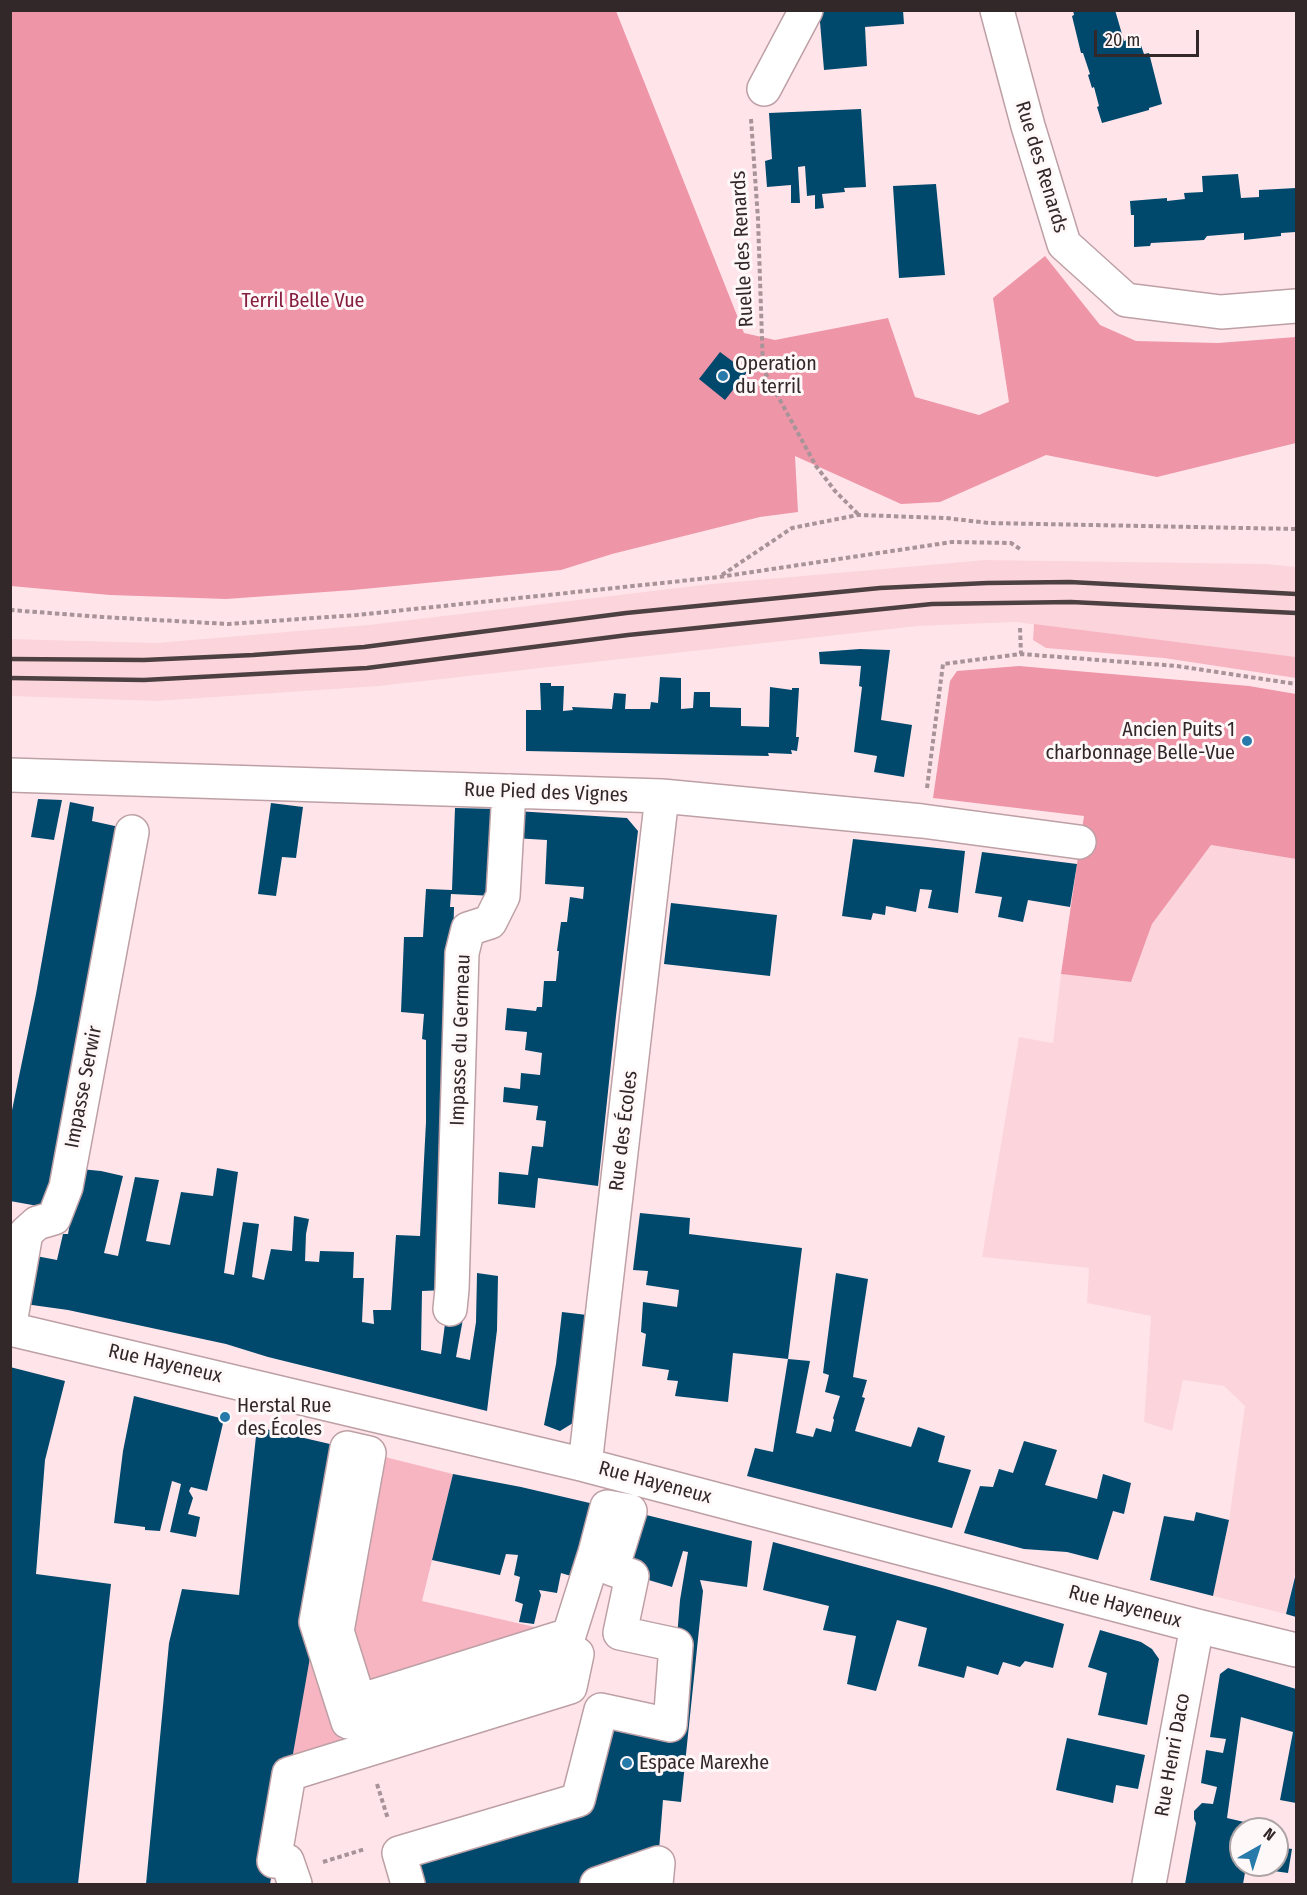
<!DOCTYPE html>
<html>
<head>
<meta charset="utf-8">
<style>
  body { margin:0 }
  #map { position:relative; width:1307px; height:1895px; overflow:hidden; background:#ffe5ea; font-family:"Fira Sans Condensed",sans-serif }
  canvas { display:block }
  .frame { position:absolute; inset:0; border:12px solid #322729; pointer-events:none }
  .north { position:absolute; left:1229px; top:1817px; width:60px; height:60px; box-sizing:border-box; background:#fff8f9; border:2px solid #ada4a6; border-radius:50%; rotate:39deg; font-size:16px; font-weight:700; line-height:24px; text-align:center; color:#322729 }
  .north::after { content:''; display:block; margin:auto; width:21px; height:27px; background:#277aaa; clip-path:polygon(50% 0,100% 100%,50% 72%,0 100%) }
  .scale { position:absolute; left:1094px; top:30px; width:105px; height:27px; box-sizing:border-box; border:3px solid #322729; border-top:0; padding-left:8px; font-size:18px; line-height:21px; white-space:nowrap; color:#322729; -webkit-text-stroke:4px #fff8f9; paint-order:stroke }
</style>
</head>
<body>
<div id="map">
<canvas width="1307" height="1895"></canvas>
<div class="frame"></div>
<div class="north">N</div>
<div class="scale">20 m</div>
</div>
<script>
const ctx = document.querySelector('canvas').getContext('2d');
ctx.lineJoin = 'round';
function paint(path, color) { ctx.fillStyle = color; ctx.fill(path, 'evenodd'); }
const shape = rows => new Path2D(rows.map(r => 'M' + r).join(''));
function stroke(path, color, width, dash) { ctx.strokeStyle = color; ctx.lineWidth = width; ctx.lineCap = dash ? 'butt' : 'round'; ctx.setLineDash(dash || []); ctx.stroke(path); }
function write(font, color, halo, rows, align = 'center') {
  ctx.font = font + ' "Fira Sans Condensed",sans-serif'; ctx.lineWidth = 6; ctx.setLineDash([]); ctx.textBaseline = 'middle'; ctx.strokeStyle = halo; ctx.fillStyle = color; for (const [text, x, y, turn = 0] of rows) {
    ctx.save(); ctx.translate(x, y); ctx.rotate((+turn || 0) * Math.PI / 180); ctx.textAlign = isNaN(turn) ? turn : align; if (halo) ctx.strokeText(text, 0, 0); ctx.fillText(text, 0, 0); ctx.restore();
  }
}
paint(shape([
  [985,560,1267,564,1296,567,1296,657,1015,622,918,626,379,686,156,701,11,696,11,639,156,643,368,625,711,584],
  [1211,845,1296,859,1296,1568,1286,1614,1213,1596,1229,1520,1245,1406,1224,1386,1183,1380,1172,1431,1144,1422,1151,1316,1087,1303,1089,1268,982,1257,1019,1037,1053,1043,1061,974,1131,982,1152,924]
]), '#fcd5dc');
paint(shape([
  [1034,624,1296,657,1296,678,1164,658,1046,648,1033,640],
  [369,1453,453,1474,422,1601,569,1635,359,1701,337,1631],
  [316,1622,336,1726,347,1757,289,1774]
]), '#f7b4c1');
paint(shape([
  [10,11,616,11,744,333,775,340,888,318,915,397,979,415,1009,402,993,298,1045,256,1100,325,1136,341,1218,343,1296,337,1296,443,1157,477,1046,455,940,502,901,504,795,456,798,512,760,517,612,554,561,570,353,590,226,599,110,595,11,586],
  [1019,666,1249,686,1296,694,1296,859,1211,845,1152,924,1131,982,1061,974,1084,816,933,798,950,681,957,671]
]), '#ee95a8');
paint(shape([
  [819,10,903,10,904,24,865,27,867,66,824,70],
  [1073,10,1115,10,1124,41,1138,37,1144,54,1149,53,1162,104,1149,108,1149,110,1102,123,1097,107,1099,106,1094,87,1092,88,1088,75,1090,74,1083,53,1081,53,1072,16,1074,15],
  [861,109,866,187,844,188,845,192,822,194,824,208,815,209,815,195,807,196,805,166,798,167,800,203,791,203,791,185,767,187,765,161,772,159,769,113],
  [1238,174,1241,198,1259,197,1259,190,1296,188,1296,232,1281,233,1281,236,1244,240,1244,233,1207,236,1204,240,1151,243,1150,246,1134,247,1134,215,1131,215,1130,201,1167,198,1167,201,1185,199,1184,193,1203,192,1202,176],
  [936,184,945,275,899,278,893,186],
  [720,352,747,372,725,400,699,379],
  [860,649,890,650,881,720,912,725,904,777,874,772,877,756,854,752,862,687,859,686,861,666,820,664,819,652],
  [660,677,681,678,681,709,693,708,694,692,710,692,710,707,741,708,741,726,769,727,770,687,792,690,792,688,799,688,796,737,799,737,797,751,791,750,792,754,768,753,769,756,526,751,526,710,541,710,540,683,551,683,551,686,564,686,563,711,573,710,572,707,612,709,614,693,626,694,625,709,650,709,651,702,658,703],
  [38,799,62,800,54,840,31,837],
  [70,802,94,807,92,821,124,828,49,1208,10,1201,10,1120,36,994],
  [271,803,303,807,296,858,282,857,276,896,258,894],
  [455,808,501,809,495,896,451,894,450,907,454,907,445,1290,422,1291,421,1350,441,1354,446,1316,463,1319,456,1357,470,1360,476,1322,477,1273,498,1276,497,1330,487,1411,268,1357,226,1344,68,1310,25,1304,36,1256,57,1260,63,1234,68,1234,80,1169,101,1171,123,1176,104,1253,118,1256,135,1177,159,1180,146,1241,170,1245,181,1192,213,1196,217,1168,238,1172,224,1273,234,1275,243,1222,259,1224,252,1277,264,1280,271,1249,292,1251,294,1216,309,1219,306,1234,305,1261,319,1262,320,1251,354,1252,353,1278,364,1278,362,1322,374,1324,373,1310,391,1310,396,1235,420,1236,426,1122,426,1040,422,1039,424,1014,401,1012,404,937,423,937,426,889,452,890],
  [516,811,627,818,638,831,616,1016,598,1186,538,1178,535,1208,498,1204,499,1172,528,1175,532,1146,543,1147,546,1121,536,1120,538,1106,503,1102,504,1087,520,1089,521,1073,540,1075,542,1053,525,1050,527,1032,505,1030,507,1008,536,1011,537,1007,542,1007,544,981,556,981,559,951,557,951,561,922,567,922,570,897,583,899,584,887,545,884,547,840,513,838],
  [853,839,965,851,958,913,928,908,932,890,920,889,916,912,886,906,885,915,873,913,871,920,842,916],
  [982,852,1077,864,1070,907,1028,900,1023,922,998,917,1002,897,975,893],
  [671,903,777,915,770,976,664,964],
  [640,1213,690,1218,689,1234,802,1248,788,1359,733,1353,728,1402,675,1396,678,1381,667,1380,669,1370,642,1366,646,1334,641,1332,643,1302,677,1307,679,1290,646,1285,648,1271,633,1270],
  [836,1273,868,1279,853,1377,867,1380,862,1397,865,1398,855,1431,911,1447,918,1427,945,1436,938,1462,971,1470,952,1528,747,1476,755,1448,773,1452,788,1359,810,1361,796,1433,813,1437,816,1428,831,1432,834,1420,833,1418,840,1396,825,1392,829,1375,823,1373],
  [562,1312,587,1315,573,1423,560,1431,544,1425,556,1364],
  [10,1367,65,1381,45,1460,36,1574,111,1584,78,1884,10,1884],
  [134,1396,224,1419,207,1491,191,1487,189,1491,193,1498,188,1514,200,1517,196,1537,170,1532,181,1484,172,1481,160,1531,145,1530,145,1527,114,1523,123,1451],
  [257,1427,347,1448,270,1884,146,1884,169,1643,182,1589,239,1595],
  [1024,1441,1057,1450,1045,1485,1097,1499,1103,1474,1131,1483,1124,1514,1113,1511,1098,1560,1067,1552,1024,1549,964,1533,980,1486,993,1487,999,1469,1013,1473],
  [453,1474,521,1487,607,1507,571,1576,561,1573,557,1593,539,1590,541,1595,534,1624,519,1622,523,1604,515,1601,520,1577,514,1575,518,1555,506,1554,500,1575,432,1560],
  [630,1511,752,1541,747,1587,700,1580,703,1591,681,1802,663,1800,658,1863,598,1884,408,1884,399,1853,578,1800,601,1710,670,1725,680,1600,688,1552,683,1551,672,1587,612,1569],
  [1196,1512,1229,1520,1213,1596,1150,1580,1164,1516,1194,1521],
  [773,1542,939,1587,1064,1624,1053,1668,1025,1661,1020,1667,1003,1662,998,1675,967,1666,964,1678,918,1666,927,1628,897,1620,876,1691,847,1684,856,1636,823,1630,829,1606,763,1590],
  [1296,1573,1296,1617,1286,1614],
  [1100,1630,1141,1642,1152,1649,1159,1659,1147,1725,1098,1715,1107,1673,1088,1667],
  [1228,1668,1296,1689,1296,1803,1280,1800,1293,1732,1241,1717,1227,1818,1270,1828,1241,1829,1241,1865,1277,1865,1277,1847,1292,1849,1288,1873,1246,1867,1243,1884,1185,1884,1196,1823,1194,1819,1194,1811,1202,1803,1213,1804,1217,1787,1201,1783,1206,1750,1223,1753,1226,1739,1210,1737,1220,1674],
  [1067,1738,1145,1755,1138,1789,1116,1785,1113,1803,1056,1790]
]), '#00486c');
const minor = shape([
  [997,10,1028,126,1064,244,1126,300,1221,312,1296,306],
  [764,89,806,10],
  [10,775,662,796,922,821,1079,842],
  [450,1309,452,1289,462,953,468,929,490,922,503,896,509,791],
  [10,1323,26,1233,37,1223,54,1218,66,1187,132,832],
  [10,1329,585,1465,1197,1626,1296,1650],
  [585,1465,662,796],
  [295,1884,287,1861,274,1861,289,1774,570,1687,577,1654,367,1721,348,1722,316,1622,347,1448,369,1453,337,1631,359,1701,569,1635,595,1553,607,1507,630,1511,612,1569,632,1576,620,1633,676,1645,670,1725,601,1710,578,1800,399,1853,408,1884],
  [597,1884,658,1863,656,1884],
  [1149,1884,1197,1626]
]);
stroke(minor, '#bda0a5', 36);
stroke(shape([
  [751,119,758,219,763,369,816,466,835,491,858,514],
  [722,575,792,528,858,515,946,518,989,523,1296,529],
  [10,610,102,617,229,624,357,615,719,577,952,542,1011,543,1020,549],
  [1020,628,1021,654],
  [927,788,943,664,1021,654,1177,666,1296,684],
  [377,1784,388,1819],
  [323,1862,365,1849]
]), '#a89498', 4, [4.5, 3]);
stroke(minor, '#fff', 33);
stroke(shape([
  [10,659,144,660,253,655,364,647,626,613,880,588,987,583,1070,582,1296,594],
  [10,678,144,680,367,668,628,635,932,604,1071,602,1296,613]
]), '#4d4042', 4.5);
for (const [x, y, r, color] of [
  [723,376,6,"#277aaa"],
  [1247,741,6,"#277aaa"],
  [225,1417,6,"#277aaa"],
  [627,1763,6,"#277aaa"]
]) { const dot = new Path2D(); dot.arc(x, y, r, 0, 2 * Math.PI); ctx.fillStyle = color; ctx.fill(dot); stroke(dot, '#fff8f9', 2); }
write('20px', '#322729', '#fff8f9', [
  ["Rue des Renards",1041,167,73],
  ["Ruelle des Renards",743,249,-93],
  ["Rue Pied des Vignes",546,793,2],
  ["Impasse du Germeau",461,1040,-88],
  ["Impasse Serwir",84,1087,-79],
  ["Rue des Écoles",624,1131,-83],
  ["Rue Hayeneux",165,1364,13],
  ["Rue Hayeneux",655,1483,15],
  ["Rue Hayeneux",1125,1607,15],
  ["Rue Henri Daco",1173,1755,-80]
]);
write('20px', '#861e41', '#fff8f9', [
  ["Terril Belle Vue",303,301]
]);
write('20px', '#322729', '#fff8f9', [
  ["Operation",735,364],
  ["du terril",735,387],
  ["Ancien Puits 1",1235,730,"right"],
  ["charbonnage Belle-Vue",1235,753,"right"],
  ["Herstal Rue",237,1406],
  ["des Écoles",237,1429],
  ["Espace Marexhe",639,1763]
], 'left');
</script>
</body>
</html>
